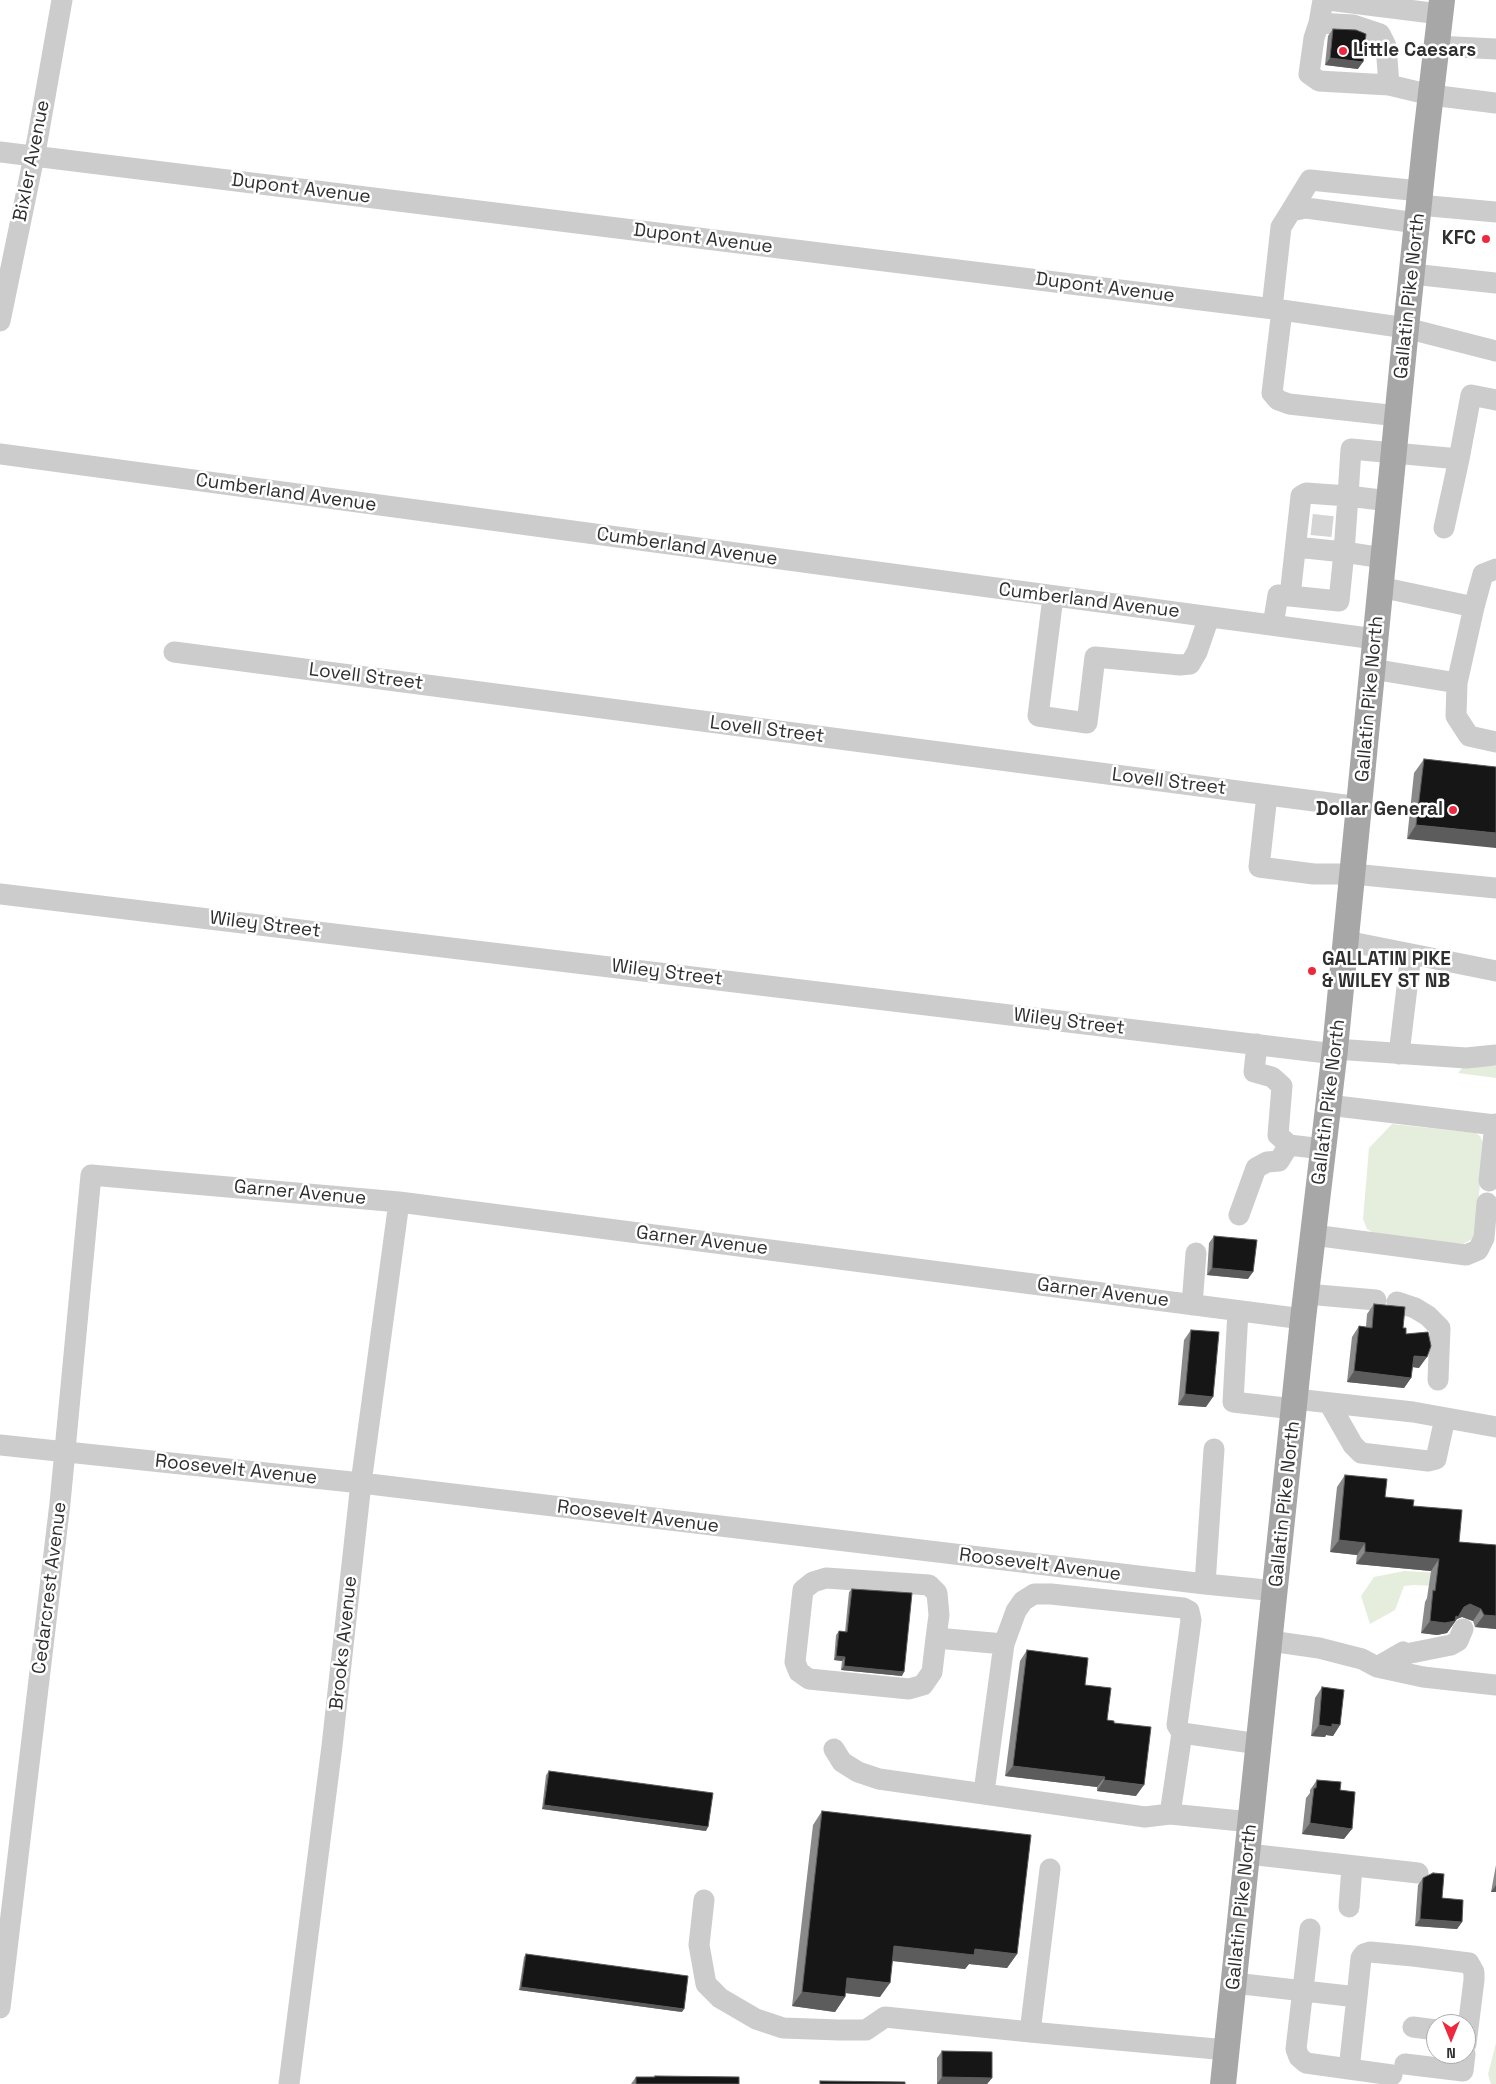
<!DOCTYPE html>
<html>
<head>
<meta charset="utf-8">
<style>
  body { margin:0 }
  #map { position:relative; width:1496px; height:2084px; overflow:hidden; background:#fff; font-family:"Space Grotesk",sans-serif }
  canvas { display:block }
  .north { position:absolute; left:1426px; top:2014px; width:50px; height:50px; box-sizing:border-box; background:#fff; border:1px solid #acacac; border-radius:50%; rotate:180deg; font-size:14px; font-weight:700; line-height:20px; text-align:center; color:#2f2f2f }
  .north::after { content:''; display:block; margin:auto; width:18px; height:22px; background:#ee283f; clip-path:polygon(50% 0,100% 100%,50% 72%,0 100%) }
</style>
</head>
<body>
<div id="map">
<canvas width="1496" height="2084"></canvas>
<div class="north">N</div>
</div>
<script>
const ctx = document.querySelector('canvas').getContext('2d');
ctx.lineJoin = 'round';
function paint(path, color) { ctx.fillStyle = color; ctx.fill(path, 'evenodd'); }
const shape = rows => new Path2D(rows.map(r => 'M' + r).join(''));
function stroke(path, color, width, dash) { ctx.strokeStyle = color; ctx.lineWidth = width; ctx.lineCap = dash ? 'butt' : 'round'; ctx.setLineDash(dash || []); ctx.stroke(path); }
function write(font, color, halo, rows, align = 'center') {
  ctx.font = font + ' "Space Grotesk",sans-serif'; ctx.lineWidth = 5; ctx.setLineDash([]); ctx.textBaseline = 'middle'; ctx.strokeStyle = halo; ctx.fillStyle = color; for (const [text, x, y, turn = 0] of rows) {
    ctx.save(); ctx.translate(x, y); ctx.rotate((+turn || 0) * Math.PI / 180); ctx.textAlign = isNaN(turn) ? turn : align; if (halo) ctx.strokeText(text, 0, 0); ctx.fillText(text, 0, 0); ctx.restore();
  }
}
paint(shape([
  [1464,1066,1496,1066,1496,1078,1458,1073],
  [1392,1124,1476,1133,1480,1136,1484,1145,1475,1234,1472,1239,1463,1244,1380,1237,1367,1229,1363,1219,1369,1148],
  [1404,1571,1496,1576,1496,1589,1414,1585,1404,1586,1395,1610,1370,1624,1361,1596,1374,1577],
  [1496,2043,1496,2084,1491,2084,1488,2074]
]), '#e5eddc');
stroke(shape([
  [1321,536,1324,508]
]), '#d5d5d5', 21, [21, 11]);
stroke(shape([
  [1323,0,1319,23,1314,38,1309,74,1319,81,1389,85,1431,95,1496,103],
  [1328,0,1440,14],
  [1319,23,1353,25,1380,34,1386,46,1389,85],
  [1436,46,1496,49],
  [0,152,1282,310,1406,328,1496,351],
  [1419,205,1496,212],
  [1291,211,1310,180,1420,191],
  [1412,274,1496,283],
  [1272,308,1281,227,1291,211,1306,208,1417,223],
  [1282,310,1272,393,1278,400,1289,404,1398,416],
  [0,321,37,142,62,0],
  [0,454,1375,639],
  [1389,501,1348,496,1351,449,1459,459,1471,395,1496,400],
  [1444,528,1459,459],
  [1290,596,1339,601,1344,552,1296,547],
  [1053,597,1038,716,1087,723,1095,657,1180,665,1190,664,1197,652,1209,617],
  [1474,607,1483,574,1496,569],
  [1273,625,1278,595,1290,596,1301,496,1306,493,1348,496,1344,552,1383,558],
  [174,652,1360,807],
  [1372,669,1457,683,1474,607,1380,587],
  [1457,683,1456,716,1469,736,1496,742],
  [1267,795,1259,867,1314,874,1353,874,1496,888],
  [0,894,1335,1054],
  [1346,941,1496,971],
  [1257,1044,1254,1072,1272,1077,1282,1086,1278,1135,1289,1145,1323,1149],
  [1335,1049,1466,1058,1496,1055],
  [1399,1054,1411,954],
  [1328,1105,1496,1125],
  [1489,1181,1495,1124],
  [1239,1215,1256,1168,1267,1162,1279,1161,1289,1145],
  [1313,1235,1466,1255,1478,1250,1484,1238,1487,1203],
  [1306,1294,1376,1300],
  [1397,1302,1415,1308,1428,1316,1440,1328,1438,1380],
  [1192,1305,1196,1253],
  [1238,1311,1233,1402,1294,1409],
  [1295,1399,1413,1412,1496,1427],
  [1329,1403,1353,1445,1361,1453,1428,1461,1436,1459,1445,1418],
  [0,1445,361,1483,1205,1584,1276,1591],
  [1205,1584,1214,1449],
  [936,1638,932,1672,923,1685,909,1689,809,1679,799,1672,795,1662,803,1590,813,1582,826,1578,929,1585,937,1593,939,1615,936,1638,1004,1644],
  [1270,1641,1319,1648,1362,1659,1377,1667,1423,1677,1496,1685],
  [1377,1667,1403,1652,1406,1654,1451,1645,1458,1641,1463,1629],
  [834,1749,842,1762,858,1772,879,1779,1145,1817,1170,1814,1251,1822],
  [984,1792,1004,1644,1016,1611,1023,1601,1034,1594,1051,1594,1183,1608,1189,1611,1191,1620,1177,1725,1182,1733,1259,1744],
  [1170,1814,1182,1733],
  [1248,1854,1418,1873],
  [1050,1869,1030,2032,1227,2050],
  [704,1900,699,1945,706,1984,720,1998,756,2019,783,2028,839,2030,866,2030,885,2017,1030,2032],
  [1349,1907,1352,1866],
  [1310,1929,1296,2049,1299,2057,1306,2063,1349,2069],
  [1234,1983,1357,1997,1349,2069,1392,2075],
  [1357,1997,1361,1958,1364,1954,1370,1952,1413,1956,1469,1963,1474,1972,1474,1980,1466,2044],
  [0,2008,60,1503,91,1175,399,1202,1303,1319],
  [1413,2027,1436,2030],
  [1405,2064,1463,2071,1465,2054],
  [289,2084,332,1746,361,1483,399,1202]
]), '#ccc', 21);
stroke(shape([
  [1223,2084,1303,1319,1335,1049,1406,328,1426,136,1442,0]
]), '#a7a7a7', 26);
paint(shape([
  [1333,29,1358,69,1325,65,1328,36],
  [1424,759,1496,767,1407,839,1414,773],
  [1214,1236,1248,1279,1207,1275,1209,1243],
  [1374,1304,1403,1328,1419,1368,1412,1367,1411,1378,1404,1388,1347,1382,1352,1337,1359,1326,1366,1327,1367,1314],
  [1191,1330,1206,1407,1178,1405,1184,1340],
  [1345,1475,1385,1497,1413,1506,1459,1542,1496,1545,1496,1629,1475,1627,1473,1621,1462,1617,1457,1619,1447,1633,1437,1635,1421,1633,1425,1602,1427,1598,1431,1571,1356,1564,1357,1555,1330,1552,1337,1487],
  [852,1589,902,1676,841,1670,842,1661,834,1660,836,1635,839,1631,845,1632,849,1592],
  [1027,1650,1085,1685,1107,1720,1114,1723,1136,1796,1097,1791,1097,1787,1005,1776,1020,1661],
  [1322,1687,1340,1725,1333,1736,1326,1735,1325,1737,1311,1736,1315,1698],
  [549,1771,706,1831,542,1809,546,1775],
  [1317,1780,1340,1790,1344,1839,1302,1834,1306,1798,1310,1793,1310,1790],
  [822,1811,1017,1954,1007,1968,969,1964,965,1969,892,1961,880,1997,845,1993,845,1997,835,2012,792,2006,813,1825],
  [1496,1865,1496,1892,1491,1892],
  [1423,1878,1442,1898,1462,1922,1457,1929,1415,1926,1418,1885],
  [526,1954,682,2012,519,1990,524,1957],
  [942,2051,992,2078,987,2084,937,2084,937,2058],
  [655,2076,739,2084,631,2084,636,2077,654,2077]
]), '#8a8a8a');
paint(shape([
  [1330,58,1363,62,1358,69,1325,65],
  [1416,825,1496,833,1496,848,1407,839],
  [1212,1268,1253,1272,1248,1279,1207,1275],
  [1414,1356,1427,1357,1419,1368,1406,1366],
  [1354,1371,1411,1378,1404,1388,1347,1382],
  [1185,1394,1213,1397,1206,1407,1178,1405],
  [1339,1540,1365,1543,1357,1555,1330,1552],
  [1365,1552,1439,1559,1431,1571,1356,1564],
  [1470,1604,1481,1609,1473,1621,1462,1617,1457,1619,1447,1633,1437,1635,1421,1633,1430,1621],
  [1484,1615,1496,1616,1496,1629,1475,1627],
  [836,1656,845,1657,842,1661,834,1660],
  [844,1666,904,1672,902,1676,841,1670],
  [1332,1724,1340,1725,1333,1736,1326,1735,1325,1737,1311,1736,1319,1725],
  [1013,1766,1105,1777,1097,1787,1005,1776],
  [1104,1780,1144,1785,1136,1796,1097,1791],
  [544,1805,708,1827,706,1831,542,1809],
  [1310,1823,1352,1829,1344,1839,1302,1834],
  [1496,1885,1496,1892,1491,1892],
  [1420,1919,1462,1922,1457,1929,1415,1926],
  [894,1946,975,1949,1017,1954,1007,1968,969,1964,965,1969,884,1960],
  [847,1978,890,1983,880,1997,837,1992],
  [521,1987,684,2009,682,2012,519,1990],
  [802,1992,845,1997,835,2012,792,2006],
  [942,2077,992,2078,987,2084,937,2084]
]), '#5c5c5c');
const building = shape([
  [1333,29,1356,30,1366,34,1363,62,1330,58,1333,29],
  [1424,759,1496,767,1496,833,1416,825,1424,759],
  [1214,1236,1257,1240,1253,1272,1212,1268,1214,1236],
  [1374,1304,1405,1307,1403,1328,1406,1328,1406,1334,1428,1332,1431,1346,1427,1357,1414,1356,1411,1378,1354,1371,1359,1326,1372,1328,1374,1304],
  [1191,1330,1219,1332,1213,1397,1185,1394,1191,1330],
  [1345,1475,1387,1479,1385,1497,1414,1500,1413,1506,1462,1510,1459,1542,1496,1545,1496,1616,1484,1615,1481,1609,1470,1604,1464,1607,1458,1617,1456,1616,1455,1621,1445,1623,1430,1621,1433,1590,1435,1591,1439,1559,1365,1552,1365,1543,1339,1540,1345,1475],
  [852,1589,912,1593,904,1672,844,1666,845,1657,836,1656,839,1631,847,1632,852,1589],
  [1027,1650,1088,1658,1085,1685,1111,1688,1107,1720,1114,1721,1114,1723,1151,1727,1144,1785,1104,1780,1105,1777,1013,1766,1027,1650],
  [1322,1687,1344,1690,1340,1725,1332,1724,1332,1727,1319,1725,1322,1687],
  [549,1771,713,1793,708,1827,544,1805,549,1771],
  [1317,1780,1341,1782,1340,1790,1355,1792,1352,1829,1310,1823,1314,1788,1316,1788,1317,1780],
  [822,1811,1031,1835,1017,1954,975,1949,974,1955,894,1946,890,1983,847,1978,845,1997,802,1992,822,1811],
  [1433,1873,1444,1874,1442,1898,1463,1900,1462,1922,1420,1919,1423,1878,1433,1873],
  [526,1954,688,1976,684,2009,521,1987,526,1954],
  [942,2051,992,2052,992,2078,942,2077,942,2051],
  [655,2076,739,2077,739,2084,636,2084,636,2077,655,2077,655,2076],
  [820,2081,905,2082,905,2084,820,2084,820,2081]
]);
paint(building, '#161616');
stroke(building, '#5c5c5c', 1);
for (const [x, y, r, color] of [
  [1343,51,5,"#ee283f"],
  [1486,239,5,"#ee283f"],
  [1453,810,5,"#ee283f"],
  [1312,971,5,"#ee283f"]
]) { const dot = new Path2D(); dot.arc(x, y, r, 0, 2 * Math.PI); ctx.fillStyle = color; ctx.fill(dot); stroke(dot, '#fff', 2); }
write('bold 19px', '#2f2f2f', '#fff', [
  ["Little Caesars",1353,51],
  ["KFC",1476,239,"right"],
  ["Dollar General",1443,810,"right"],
  ["GALLATIN PIKE",1322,960],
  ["& WILEY ST NB",1322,982]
], 'left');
write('19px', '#2f2f2f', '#fff', [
  ["Bixler Avenue",32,161,-79],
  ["Dupont Avenue",301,189,7],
  ["Dupont Avenue",703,239,7],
  ["Dupont Avenue",1105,288,7],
  ["Gallatin Pike North",1410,296,-84],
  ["Cumberland Avenue",286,493,8],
  ["Cumberland Avenue",687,547,8],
  ["Cumberland Avenue",1089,601,7],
  ["Lovell Street",366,677,7],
  ["Gallatin Pike North",1370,699,-85],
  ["Lovell Street",767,730,7],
  ["Lovell Street",1169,782,7],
  ["Wiley Street",265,925,7],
  ["Wiley Street",667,973,7],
  ["Wiley Street",1069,1022,7],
  ["Gallatin Pike North",1329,1102,-83],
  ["Garner Avenue",300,1193,5],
  ["Garner Avenue",702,1241,7],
  ["Garner Avenue",1103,1293,7],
  ["Roosevelt Avenue",236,1470,6],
  ["Gallatin Pike North",1285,1504,-84],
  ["Roosevelt Avenue",638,1517,7],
  ["Roosevelt Avenue",1040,1565,7],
  ["Cedarcrest Avenue",50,1588,-83],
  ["Brooks Avenue",344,1643,-84],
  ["Gallatin Pike North",1242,1907,-84]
]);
</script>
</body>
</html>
